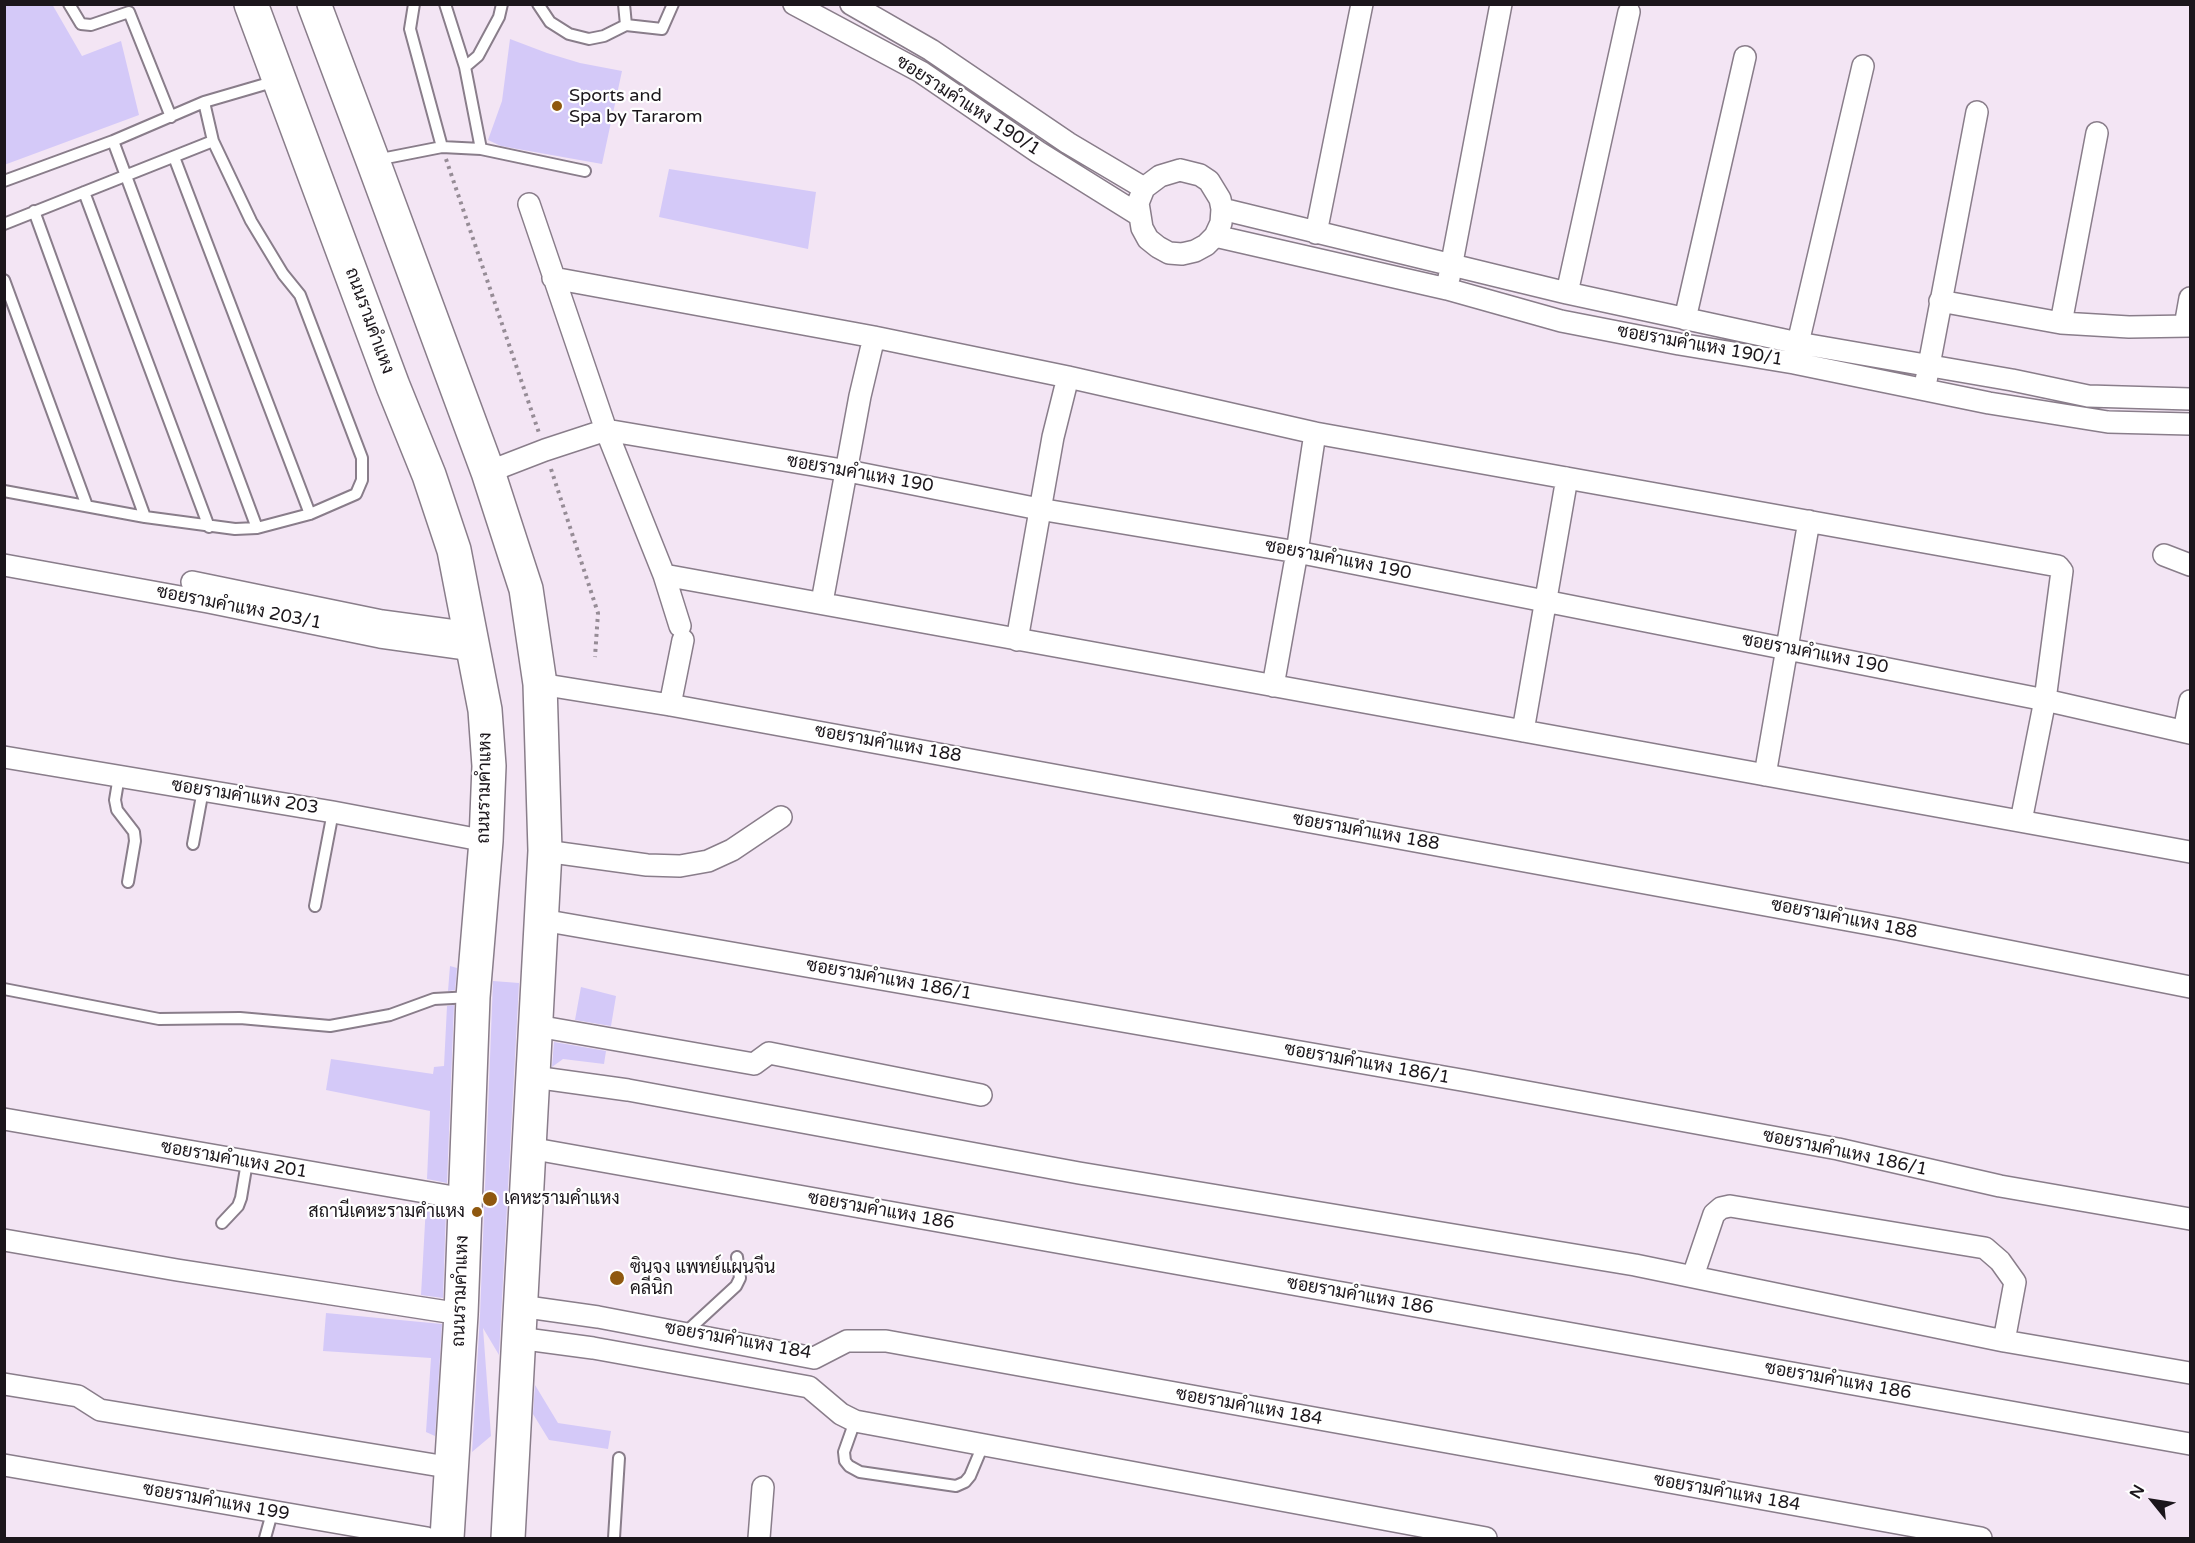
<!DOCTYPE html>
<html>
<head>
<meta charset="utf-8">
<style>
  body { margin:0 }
  #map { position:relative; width:2195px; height:1543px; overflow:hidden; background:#f3e5f4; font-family:"Varela Round",sans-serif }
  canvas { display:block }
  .frame { position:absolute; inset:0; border:6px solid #1b161b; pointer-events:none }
  .north { position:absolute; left:2123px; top:1471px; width:60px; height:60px; -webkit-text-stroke:4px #fff; paint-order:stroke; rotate:300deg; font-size:16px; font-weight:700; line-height:24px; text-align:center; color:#1b161b }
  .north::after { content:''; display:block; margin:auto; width:21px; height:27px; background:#1b161b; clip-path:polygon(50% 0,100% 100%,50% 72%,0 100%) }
</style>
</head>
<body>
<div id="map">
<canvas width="2195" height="1543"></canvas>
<div class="frame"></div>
<div class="north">N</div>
</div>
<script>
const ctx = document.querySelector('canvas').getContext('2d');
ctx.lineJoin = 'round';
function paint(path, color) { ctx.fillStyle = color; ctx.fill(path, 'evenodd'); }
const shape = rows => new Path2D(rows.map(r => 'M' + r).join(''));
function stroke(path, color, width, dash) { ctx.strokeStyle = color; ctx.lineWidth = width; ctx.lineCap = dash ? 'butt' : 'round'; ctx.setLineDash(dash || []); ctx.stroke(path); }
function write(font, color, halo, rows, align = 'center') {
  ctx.font = font + ' "Varela Round",Sarabun,sans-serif'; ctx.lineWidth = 4.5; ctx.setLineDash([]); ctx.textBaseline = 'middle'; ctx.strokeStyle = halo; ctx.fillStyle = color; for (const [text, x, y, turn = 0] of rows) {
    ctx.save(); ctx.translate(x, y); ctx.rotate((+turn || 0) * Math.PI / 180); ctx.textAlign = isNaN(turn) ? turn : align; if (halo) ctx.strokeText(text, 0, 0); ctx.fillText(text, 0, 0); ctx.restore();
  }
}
paint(shape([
  [4,4,52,4,82,56,121,41,139,115,4,165],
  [510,39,547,53,580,63,622,71,602,164,501,146,488,140,502,101],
  [669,169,816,192,808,249,659,217],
  [450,966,457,968,455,990,448,991],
  [493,981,519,983,499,1355,483,1328,491,1436,472,1452,480,1315],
  [581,987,616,996,611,1026,575,1020],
  [454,1005,447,1183,427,1179,430,1111,326,1090,331,1059,433,1074,434,1067,444,1066,447,1006],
  [554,1042,606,1051,604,1064,563,1059,552,1067],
  [426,1205,446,1209,443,1298,421,1295],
  [326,1313,442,1324,435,1436,426,1432,431,1358,323,1351],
  [535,1385,558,1423,611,1431,608,1449,549,1440,533,1414]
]), '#d4c9f8');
const service = shape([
  [69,4,81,24,91,25,129,12,171,117],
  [414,4,410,29,442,147],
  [445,4,465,67],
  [538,4,550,22,569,34,589,39,604,36,626,25,662,29,673,4],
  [624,4,626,25],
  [113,141,257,528],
  [481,149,585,171],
  [174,157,310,514],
  [376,160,442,147,481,149,465,67,478,56,499,17,502,4],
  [4,181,113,141,204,102,276,81],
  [84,192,209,527],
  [34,211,145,517],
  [4,224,213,141],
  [4,280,87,506],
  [4,491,145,517,235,529,257,528,310,514,356,494,362,480,362,458,300,295,283,274,251,221,213,141,204,102],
  [119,776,115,800,117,810,134,832,135,841,128,882],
  [193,844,203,790],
  [315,906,333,812],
  [4,989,159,1019,240,1018,330,1026,390,1015,434,999,471,997],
  [222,1223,238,1206,241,1198,247,1162],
  [685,1333,736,1286,740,1278,737,1257],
  [855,1421,844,1452,845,1461,849,1466,860,1472,956,1486,965,1482,970,1476,983,1445],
  [265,1538,272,1513],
  [614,1538,619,1458]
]);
const minor = shape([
  [794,4,921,72,1038,152,1139,215],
  [851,4,931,50,1068,143,1144,188],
  [1180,170,1200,175,1209,181,1220,199,1222,209,1221,223,1215,236,1206,245,1195,251,1182,254,1169,253,1158,247,1148,239,1142,228,1138,203,1144,188,1160,176,1180,170],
  [529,204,606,430,664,575,680,626],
  [1222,209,1567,293,1798,343,2012,380,2088,396,2190,399],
  [1316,233,1362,4],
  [1215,236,1447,289,1561,321,1679,344,1794,363,1989,403,2108,422,2190,424],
  [553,278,874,337,1068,377,1315,433,2058,566,2062,571,2045,700,2021,821],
  [1449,278,1501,4],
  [1567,293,1629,12],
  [1940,301,2061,323,2129,327,2190,326],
  [1685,319,1745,57],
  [2061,323,2097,133],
  [2185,326,2190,298],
  [1798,343,1863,66],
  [1926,381,1977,112],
  [488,472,545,450,606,430,848,471,1039,509,1297,552,2045,700,2190,733],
  [2164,555,2190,565],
  [4,565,208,602,380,637,473,650],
  [664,575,2190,852],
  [192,582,382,621,471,633],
  [822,602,860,396,874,337],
  [1017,640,1053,437,1068,377],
  [540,684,670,705,1897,929,2190,987],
  [1273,686,1297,552,1315,433],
  [670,705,683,640],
  [1523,731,1567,478],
  [2184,731,2190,701],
  [4,757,333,812,486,841],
  [1765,775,1809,521],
  [545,851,647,865,680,866,708,861,732,850,781,817],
  [542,920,1467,1081,1838,1149,2000,1186,2190,1219],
  [537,1026,754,1064,769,1053,981,1095],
  [534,1077,628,1090,1079,1173,1635,1265,2004,1341,2190,1373],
  [4,1119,465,1199],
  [529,1148,2190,1444],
  [4,1240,177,1270,461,1314],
  [1693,1276,1714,1214,1721,1208,1730,1206,1985,1248,2000,1261,2015,1282,2004,1341],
  [520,1306,598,1317,814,1358,847,1341,886,1341,1981,1538],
  [518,1338,593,1348,809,1387,841,1414,855,1421,1486,1538],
  [4,1384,78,1396,100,1410,453,1468],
  [4,1465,427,1538],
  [759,1538,763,1487]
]);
const primary = shape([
  [251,4,393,386,429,475,454,550,485,710,489,766,486,841,473,997,461,1314,447,1538],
  [314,4,373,161,488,472,511,543,526,589,540,684,545,851,508,1538]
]);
stroke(service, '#897d8a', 14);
stroke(minor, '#897d8a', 24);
stroke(primary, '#897d8a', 36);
stroke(shape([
  [446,159,539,433],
  [551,469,598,613,595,657]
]), '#968c96', 4, [3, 4.5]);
stroke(service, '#fff', 10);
stroke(minor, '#fff', 21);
stroke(primary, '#fff', 33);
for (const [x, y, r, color] of [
  [557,106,6,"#8f580f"],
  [490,1199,8,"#8f580f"],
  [477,1212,6,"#8f580f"],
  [617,1278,8,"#8f580f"]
]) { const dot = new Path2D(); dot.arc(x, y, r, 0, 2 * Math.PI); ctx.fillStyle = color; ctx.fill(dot); stroke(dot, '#fff', 2); }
write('18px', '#1b161b', '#fff', [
  ["Sports and",569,96],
  ["Spa by Tararom",569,117],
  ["เคหะรามคำแหง",504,1199],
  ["สถานีเคหะรามคำแหง",465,1212,"right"],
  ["ซินจง แพทย์แผนจีน",630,1268],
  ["คลีนิก",630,1289]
], 'left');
write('18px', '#1b161b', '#fff', [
  ["ซอยรามคำแหง 190/1",968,106,33],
  ["ถนนรามคำแหง",369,321,70],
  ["ซอยรามคำแหง 190/1",1700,346,10],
  ["ซอยรามคำแหง 190",860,474,10],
  ["ซอยรามคำแหง 190",1338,560,11],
  ["ซอยรามคำแหง 203/1",239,608,11],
  ["ซอยรามคำแหง 190",1815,654,11],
  ["ซอยรามคำแหง 188",888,744,10],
  ["ถนนรามคำแหง",485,788,-89],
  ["ซอยรามคำแหง 203",245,797,9],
  ["ซอยรามคำแหง 188",1366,832,10],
  ["ซอยรามคำแหง 188",1844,919,11],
  ["ซอยรามคำแหง 186/1",889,980,10],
  ["ซอยรามคำแหง 186/1",1367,1064,10],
  ["ซอยรามคำแหง 186/1",1845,1153,12],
  ["ซอยรามคำแหง 201",234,1160,10],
  ["ซอยรามคำแหง 186",881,1211,10],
  ["ถนนรามคำแหง",461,1291,-88],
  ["ซอยรามคำแหง 186",1360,1296,10],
  ["ซอยรามคำแหง 184",738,1341,10],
  ["ซอยรามคำแหง 186",1838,1381,10],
  ["ซอยรามคำแหง 184",1249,1407,10],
  ["ซอยรามคำแหง 184",1727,1493,10],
  ["ซอยรามคำแหง 199",216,1502,10]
]);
</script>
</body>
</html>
